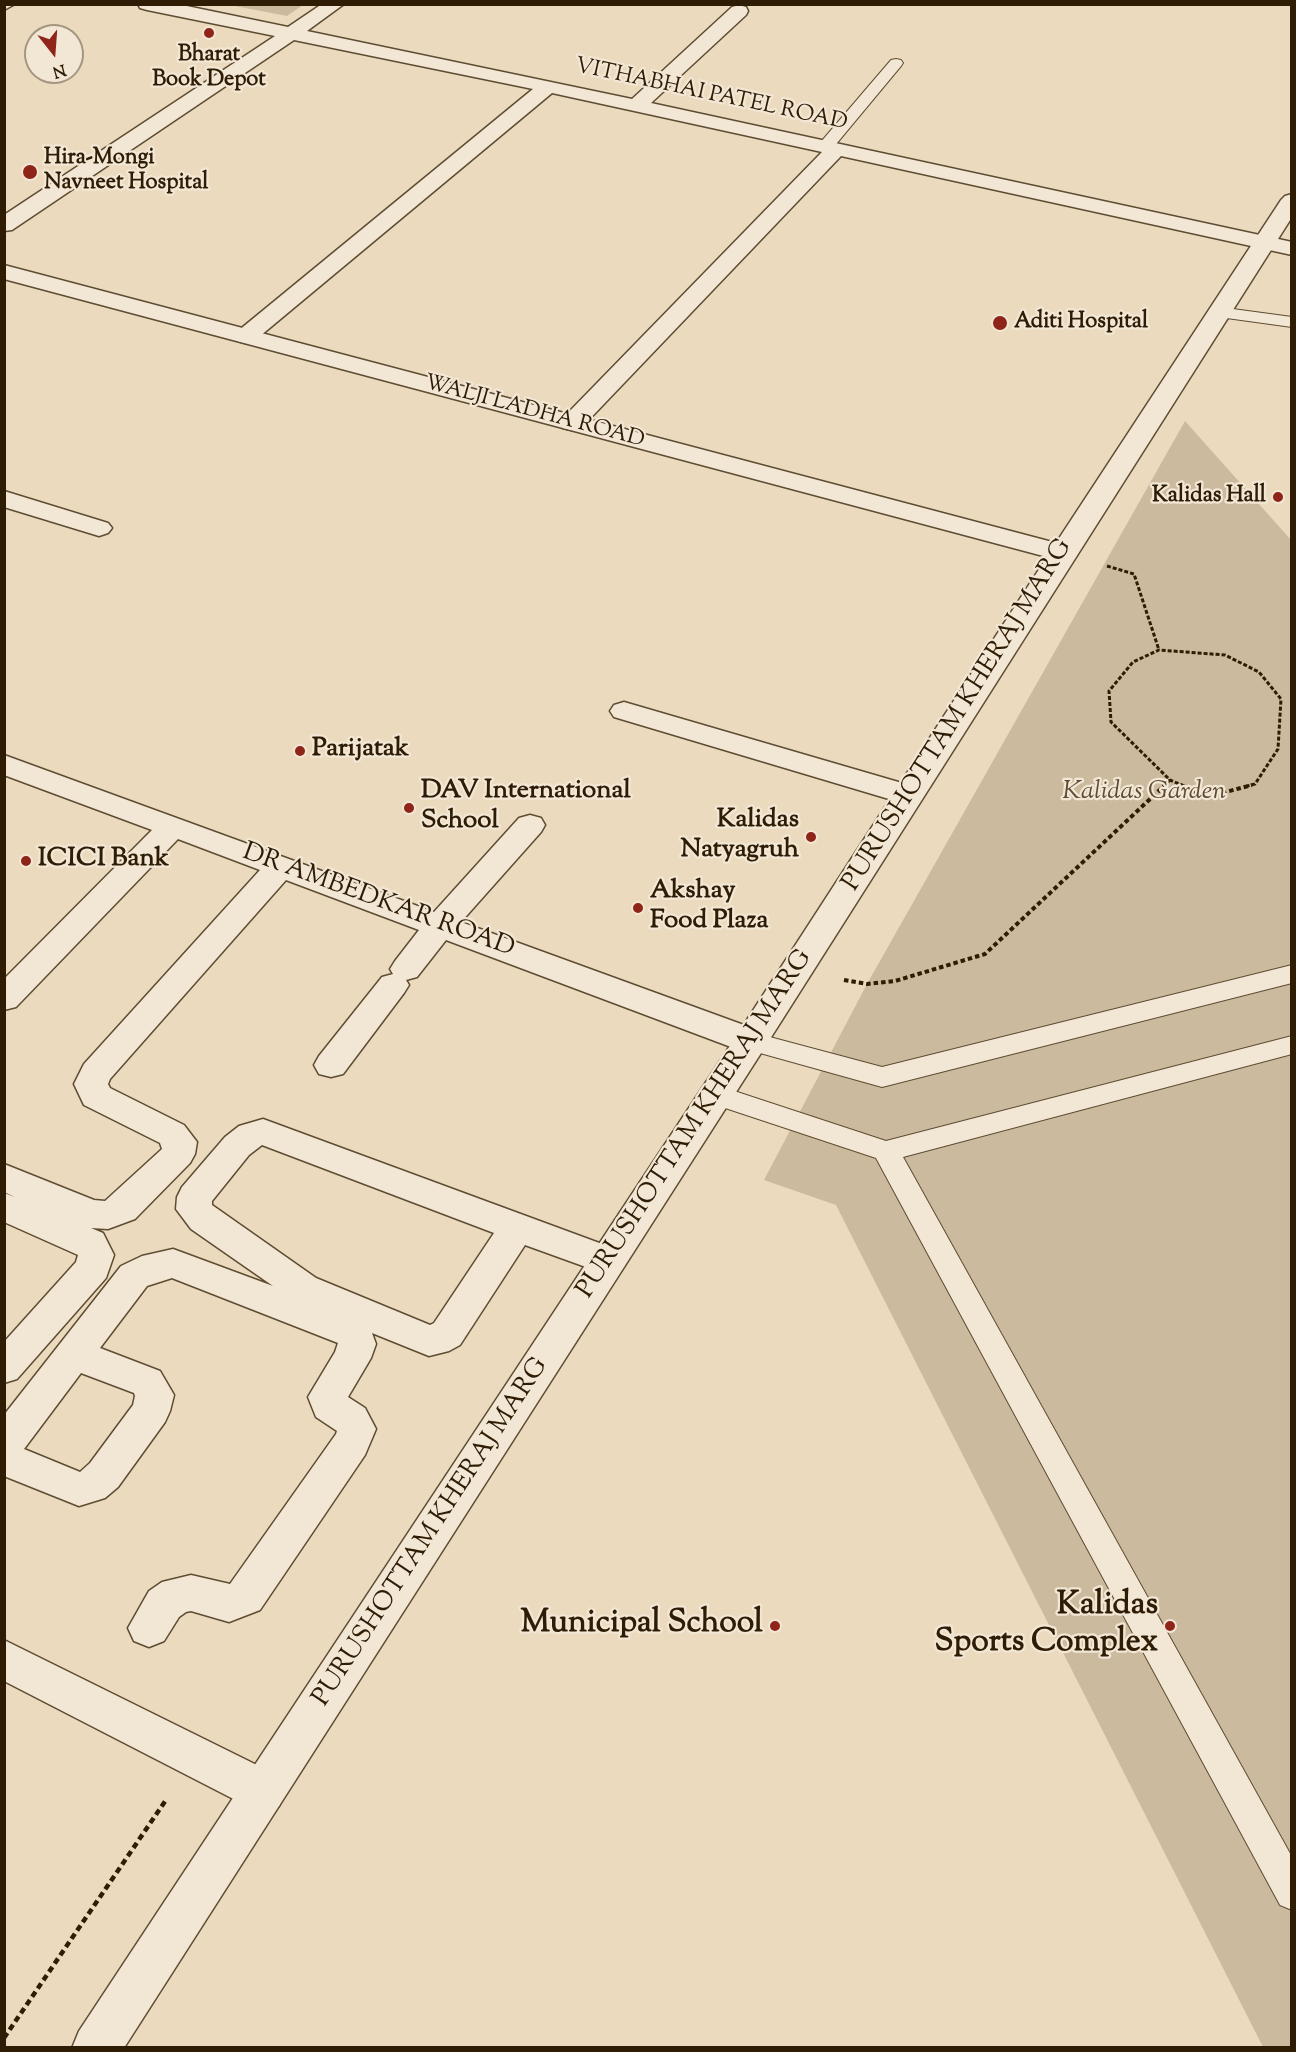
<!DOCTYPE html>
<html>
<head>
<meta charset="utf-8">
<style>
  body { margin:0 }
  #map { position:relative; width:1296px; height:2052px; overflow:hidden; background:#ebdabe; font-family:"Sorts Mill Goudy",serif }
  canvas { display:block }
  .frame { position:absolute; inset:0; border:6px solid #2e1c04; pointer-events:none }
  .north { position:absolute; left:24px; top:24px; width:60px; height:60px; box-sizing:border-box; background:#f2e7d5; border:2px solid #a49681; border-radius:50%; rotate:163deg; font-size:16px; font-weight:700; line-height:24px; text-align:center; color:#2e1c04 }
  .north::after { content:''; display:block; margin:auto; width:21px; height:27px; background:#8f2418; clip-path:polygon(50% 0,100% 100%,50% 72%,0 100%) }
</style>
</head>
<body>
<div id="map">
<canvas width="1296" height="2052"></canvas>
<div class="frame"></div>
<div class="north">N</div>
</div>
<script>
const ctx = document.querySelector('canvas').getContext('2d');
ctx.lineJoin = 'round';
function paint(path, color) { ctx.fillStyle = color; ctx.fill(path, 'evenodd'); }
const shape = rows => new Path2D(rows.map(r => 'M' + r).join(''));
function stroke(path, color, width, dash) { ctx.strokeStyle = color; ctx.lineWidth = width; ctx.lineCap = dash ? 'butt' : 'round'; ctx.setLineDash(dash || []); ctx.stroke(path); }
function write(font, color, halo, rows, align = 'center') {
  ctx.font = font + ' "Sorts Mill Goudy",serif'; ctx.lineWidth = 4.5; ctx.setLineDash([]); ctx.textBaseline = 'middle'; ctx.strokeStyle = halo; ctx.fillStyle = color; for (const [text, x, y, turn = 0] of rows) {
    ctx.save(); ctx.translate(x, y); ctx.rotate((+turn || 0) * Math.PI / 180); ctx.textAlign = isNaN(turn) ? turn : align; if (halo) ctx.strokeText(text, 0, 0); ctx.fillText(text, 0, 0); ctx.restore();
  }
}
paint(shape([
  [230,5,303,5,287,16],
  [1185,421,1291,540,1291,2047,1263,2047,836,1205,764,1180,867,984]
]), '#cbba9e');
const service = shape([
  [896,59,901,60,903,63,901,66,832,149,820,149,818,146,820,143,891,60,896,59],
  [1218,307,1292,317,1292,327,1212,316,1209,312,1212,308,1218,307],
  [1292,965,1292,983,882,1087,742,1048,738,1041,742,1034,751,1032,882,1067,1292,965],
  [1292,1036,1292,1054,903,1157,1292,1857,1292,1910,1280,1905,876,1158,707,1102,703,1095,707,1088,716,1085,886,1141,1292,1036]
]);
const minor = shape([
  [4,4,15,4,4,10,4,4],
  [138,4,177,4,288,27,322,4,344,4,307,31,632,99,732,7,739,5,746,7,748,11,746,15,651,103,1292,242,1292,255,841,156,581,428,572,430,563,428,560,423,563,418,822,152,552,93,254,341,246,343,238,341,234,336,238,331,533,89,294,40,12,230,4,231,4,215,275,36,147,10,140,8,138,4],
  [4,491,108,523,112,528,108,533,99,536,4,507,4,491],
  [624,702,919,788,924,795,919,802,909,805,614,717,610,711,614,705,624,702],
  [4,755,434,912,519,818,530,815,541,818,545,825,541,832,461,922,763,1032,768,1041,763,1050,751,1053,739,1050,446,940,417,977,406,980,409,985,404,993,343,1074,331,1077,319,1074,314,1065,319,1056,382,977,393,974,390,969,395,961,419,930,286,880,110,1079,108,1084,110,1088,184,1125,197,1142,195,1154,190,1163,135,1219,108,1229,91,1228,103,1233,114,1255,106,1278,17,1379,4,1383,4,1342,76,1262,78,1255,4,1222,4,1193,15,1197,4,1192,4,1164,94,1200,105,1201,162,1149,160,1143,84,1105,74,1084,84,1064,260,870,178,839,16,1007,4,1010,4,979,152,830,4,775,4,755],
  [263,1119,621,1251,626,1261,621,1271,608,1275,525,1245,460,1345,449,1351,429,1356,372,1333,376,1344,371,1358,348,1397,365,1408,376,1429,365,1455,260,1610,229,1622,191,1611,186,1612,179,1617,164,1641,149,1647,134,1641,128,1628,149,1591,162,1582,191,1575,230,1584,336,1434,337,1431,316,1417,308,1397,335,1352,338,1343,172,1278,147,1286,100,1348,160,1371,174,1395,170,1411,165,1422,118,1487,105,1498,79,1506,4,1476,4,1415,121,1266,142,1256,173,1249,273,1286,191,1229,176,1209,177,1197,182,1187,225,1137,239,1126,263,1119],
  [262,1145,494,1233,434,1323,430,1325,316,1278,212,1205,212,1201,249,1155,262,1145],
  [81,1373,134,1393,135,1396,133,1405,90,1463,80,1472,24,1449,81,1373],
  [4,1640,279,1776,285,1791,279,1806,263,1812,247,1806,4,1681,4,1640]
]);
const tertiary = shape([
  [1292,194,1292,217,763,1050,124,2048,72,2048,79,2031,739,1032,1047,557,4,279,4,265,1056,543,1281,200,1285,196,1292,194]
]);
stroke(service, '#5d4c32', 2);
stroke(minor, '#5d4c32', 3);
stroke(tertiary, '#5d4c32', 3);
stroke(shape([
  [1107,566,1134,574,1159,650],
  [1163,786,1170,780],
  [1184,786,1170,780,1111,722,1109,691,1133,662,1159,650,1225,655,1259,672,1281,699,1278,749,1255,784,1247,786]
]), '#2e1c04', 3, [4, 2]);
stroke(shape([
  [1180,785,1207,797,1252,785],
  [844,980,867,984,895,981,985,954,1165,785]
]), '#2e1c04', 4, [4.5, 3]);
stroke(shape([
  [4,2038,166,1800]
]), '#2e1c04', 4.5, [6, 4]);
paint(service, '#f2e7d5');
paint(minor, '#f2e7d5');
paint(tertiary, '#f2e7d5');
for (const [x, y, r, color] of [
  [209,33,6,"#8f2418"],
  [30,172,8,"#8f2418"],
  [1000,323,8,"#8f2418"],
  [1278,497,6,"#8f2418"],
  [300,751,6,"#8f2418"],
  [409,808,6,"#8f2418"],
  [811,837,6,"#8f2418"],
  [26,861,6,"#8f2418"],
  [638,908,6,"#8f2418"],
  [775,1626,6,"#8f2418"],
  [1170,1626,6,"#8f2418"]
]) { const dot = new Path2D(); dot.arc(x, y, r, 0, 2 * Math.PI); ctx.fillStyle = color; ctx.fill(dot); stroke(dot, '#f2e7d5', 2); }
write('bold 22px', '#2e1c04', '#f2e7d5', [
  ["Bharat",209,56,"center"],
  ["Book Depot",209,81,"center"],
  ["Hira-Mongi",44,159],
  ["Navneet Hospital",44,184],
  ["Aditi Hospital",1014,323],
  ["Kalidas Hall",1266,497,"right"]
], 'left');
write('22px', '#2e1c04', '#f2e7d5', [
  ["VITHABHAI PATEL ROAD",711,96,12],
  ["WALJI LADHA ROAD",534,413,15]
]);
write('26px', '#2e1c04', '#f2e7d5', [
  ["PURUSHOTTAM KHERAJ MARG",959,716,-58],
  ["DR AMBEDKAR ROAD",378,902,20],
  ["PURUSHOTTAM KHERAJ MARG",696,1125,-57],
  ["PURUSHOTTAM KHERAJ MARG",432,1533,-57]
]);
write('bold 26px', '#2e1c04', '#f2e7d5', [
  ["Parijatak",312,751],
  ["DAV International",421,793],
  ["School",421,823],
  ["Kalidas",799,822,"right"],
  ["Natyagruh",799,852,"right"],
  ["ICICI Bank",38,861],
  ["Akshay",650,893],
  ["Food Plaza",650,923]
], 'left');
write('italic 26px', '#5d4b32', '#f2e7d5', [
  ["Kalidas Garden",1144,794]
]);
write('bold 32px', '#2e1c04', '#f2e7d5', [
  ["Kalidas",1158,1608],
  ["Sports Complex",1158,1645],
  ["Municipal School",763,1626]
], 'right');
</script>
</body>
</html>
